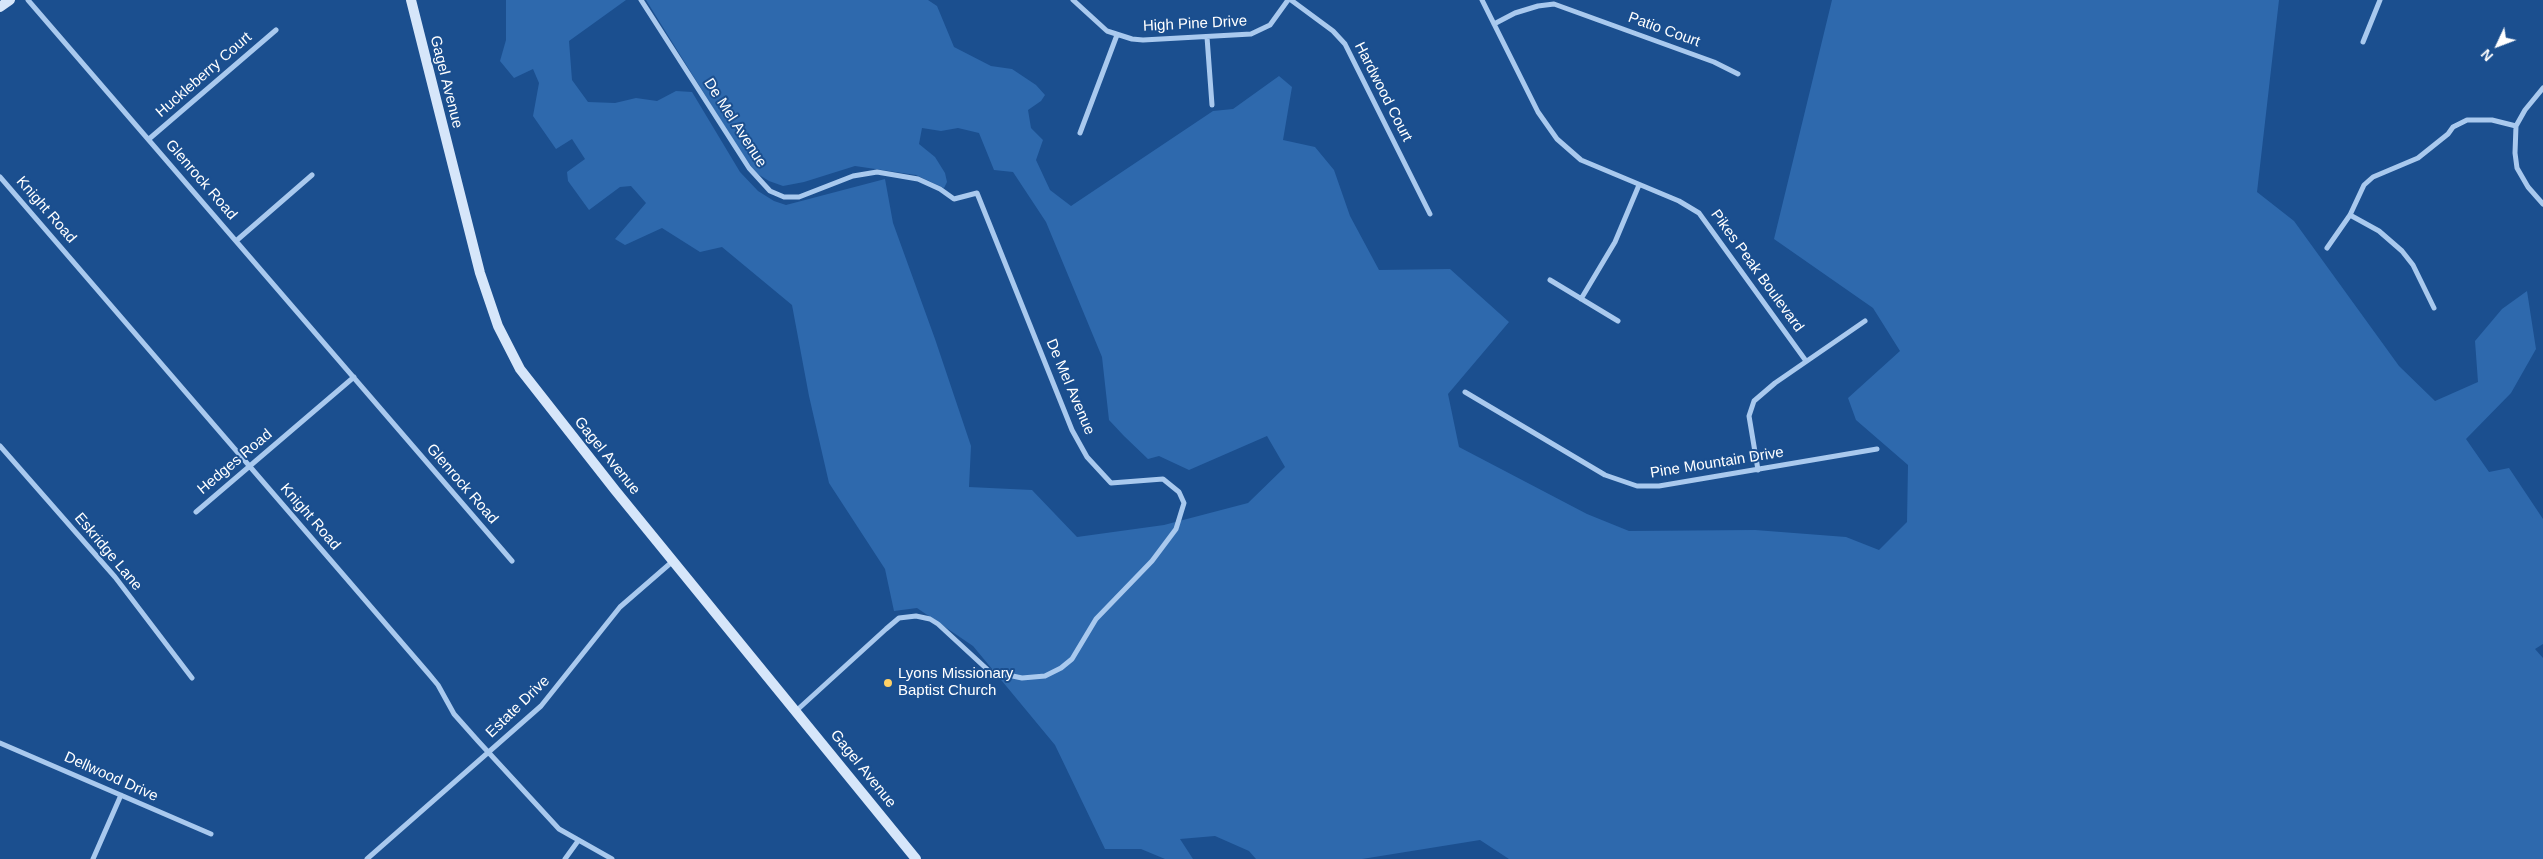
<!DOCTYPE html>
<html>
<head>
<meta charset="utf-8">
<style>
  body { margin:0 }
  #map { position:relative; width:2543px; height:859px; overflow:hidden; background:#1b4f8f; font-family:Arial,sans-serif }
  canvas { display:block }
  .north { position:absolute; left:2473px; top:20px; width:50px; height:50px; -webkit-text-stroke:4px #1b4f8f; paint-order:stroke; rotate:227deg; font-size:14px; font-weight:700; line-height:20px; text-align:center; color:#fff }
  .north::after { content:''; display:block; margin:auto; width:18px; height:22px; background:#fff; clip-path:polygon(50% 0,100% 100%,50% 72%,0 100%) }
</style>
</head>
<body>
<div id="map">
<canvas width="2543" height="859"></canvas>
<div class="north">N</div>
</div>
<script>
const ctx = document.querySelector('canvas').getContext('2d');
ctx.lineJoin = 'round';
function paint(path, color) { ctx.fillStyle = color; ctx.fill(path, 'evenodd'); }
const shape = rows => new Path2D(rows.map(r => 'M' + r).join(''));
function stroke(path, color, width, dash) { ctx.strokeStyle = color; ctx.lineWidth = width; ctx.lineCap = dash ? 'butt' : 'round'; ctx.setLineDash(dash || []); ctx.stroke(path); }
function write(font, color, halo, rows, align = 'center') {
  ctx.font = font + ' Arial,sans-serif'; ctx.lineWidth = 4; ctx.setLineDash([]); ctx.textBaseline = 'middle'; ctx.strokeStyle = halo; ctx.fillStyle = color; for (const [text, x, y, turn = 0] of rows) {
    ctx.save(); ctx.translate(x, y); ctx.rotate((+turn || 0) * Math.PI / 180); ctx.textAlign = isNaN(turn) ? turn : align; if (halo) ctx.strokeText(text, 0, 0); ctx.fillText(text, 0, 0); ctx.restore();
  }
}
paint(shape([
  [506,0,626,0,569,41,572,80,588,102,615,103,636,98,657,101,676,91,692,92,740,172,758,191,774,201,786,205,885,179,893,223,935,339,971,446,969,487,1032,490,1077,537,1164,525,1248,503,1285,467,1267,436,1189,470,1159,456,1148,459,1124,436,1109,420,1102,357,1046,222,1013,172,994,170,979,133,958,128,941,131,922,128,919,144,935,157,945,173,947,182,944,188,916,175,855,166,804,182,783,186,769,181,756,173,738,148,646,0,928,0,937,6,954,47,991,66,1012,69,1036,85,1045,95,1041,101,1028,110,1031,128,1043,140,1036,160,1050,190,1071,206,1213,111,1233,109,1279,76,1292,87,1283,140,1315,147,1334,170,1350,216,1379,270,1450,269,1509,322,1448,394,1459,447,1587,514,1629,531,1755,530,1846,537,1879,550,1907,522,1908,465,1856,420,1848,398,1900,351,1873,308,1774,239,1832,0,2279,0,2257,192,2294,221,2399,366,2435,401,2478,382,2475,341,2502,309,2527,291,2536,349,2511,393,2466,439,2489,472,2509,468,2543,519,2543,644,2535,649,2543,658,2543,859,1509,859,1480,840,1362,859,1256,859,1249,851,1215,836,1180,839,1193,859,1165,859,1141,849,1105,849,1055,745,973,646,917,608,894,611,885,569,829,483,809,396,792,305,722,247,700,252,662,228,625,245,615,239,646,203,631,186,620,187,589,210,568,181,567,172,585,159,572,139,556,149,533,116,539,83,533,69,514,78,500,61,506,40]
]), '#2e69ad');
stroke(shape([
  [28,0,512,561],
  [641,0,749,168,770,191,784,197,799,197,853,176,877,172,918,179,940,189,954,199,977,193,1072,430,1087,457,1111,483,1163,479,1179,492,1184,503,1176,529,1152,561,1096,619,1072,659,1061,668,1045,676,1022,678,989,671,938,624,930,619,916,616,899,618,886,629,796,711],
  [1073,0,1107,31,1132,39,1143,40,1251,34,1270,25,1288,0],
  [1291,0,1333,31,1345,44,1430,214],
  [1482,0,1538,112,1557,139,1581,160,1679,201,1699,213,1806,361],
  [1494,24,1515,13,1538,6,1554,4,1714,62,1738,74],
  [1207,37,1212,105],
  [2363,42,2380,0],
  [2543,88,2525,110,2516,126,2515,153,2517,168,2528,187,2543,204],
  [1080,133,1117,35],
  [149,139,276,30],
  [0,177,428,673,438,685,454,714,478,741,559,829,612,859],
  [2350,215,2379,231,2402,251,2413,265,2434,308],
  [236,241,312,175],
  [2327,248,2350,215,2364,185,2373,177,2418,158,2448,134,2453,127,2467,120,2492,120,2516,126],
  [1550,280,1618,321],
  [1581,299,1615,242,1639,185],
  [1465,392,1605,475,1637,486,1659,486,1877,449],
  [0,446,115,577,192,678],
  [1758,470,1749,416,1754,401,1775,383,1865,321],
  [196,512,354,377],
  [0,743,211,834],
  [93,859,121,795],
  [367,859,541,706,620,607,673,561],
  [565,859,578,841]
]), '#a9c9ee', 5);
stroke(shape([
  [411,0,480,273,498,326,520,369,615,490,916,859],
  [0,7,10,0]
]), '#d6e6fa', 10);
for (const [x, y, r, color] of [
  [888,683,5,"#ffd166"]
]) { const dot = new Path2D(); dot.arc(x, y, r, 0, 2 * Math.PI); ctx.fillStyle = color; ctx.fill(dot); stroke(dot, '#1b4f8f', 2); }
write('15px', '#fff', '#1b4f8f', [
  ["High Pine Drive",1195,24,-3],
  ["Patio Court",1664,30,20],
  ["Huckleberry Court",204,75,-41],
  ["Gagel Avenue",446,82,76],
  ["Hardwood Court",1383,92,63],
  ["De Mel Avenue",735,123,57],
  ["Glenrock Road",201,180,49],
  ["Knight Road",46,210,49],
  ["Pikes Peak Boulevard",1757,271,54],
  ["De Mel Avenue",1070,387,67],
  ["Gagel Avenue",607,456,51],
  ["Hedges Road",235,462,-40],
  ["Pine Mountain Drive",1717,463,-9],
  ["Glenrock Road",462,484,49],
  ["Knight Road",310,517,49],
  ["Eskridge Lane",108,552,50],
  ["Estate Drive",518,707,-44],
  ["Gagel Avenue",863,769,51],
  ["Dellwood Drive",111,777,24]
]);
write('15px', '#fff', '#1b4f8f', [
  ["Lyons Missionary",898,674],
  ["Baptist Church",898,691]
], 'left');
</script>
</body>
</html>
